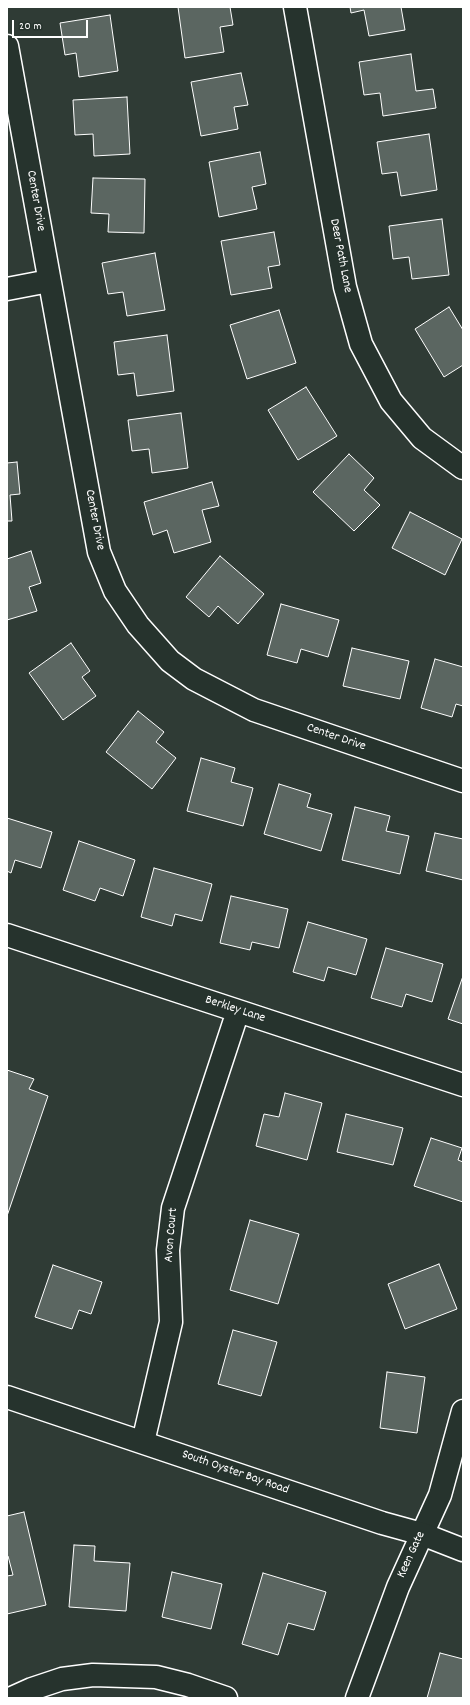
<!DOCTYPE html>
<html>
<head>
<meta charset="utf-8">
<style>
  body { margin:0 }
  #map { position:relative; width:470px; height:1705px; overflow:hidden; background:#2f3b35; font-family:Dekko,sans-serif }
  canvas { display:block }
  .frame { position:absolute; inset:0; border:8px solid #fff; pointer-events:none }
  .scale { position:absolute; left:12px; top:20px; width:76px; height:18px; box-sizing:border-box; border:2px solid #fff; border-top:0; padding-left:5px; font-size:12px; line-height:14px; white-space:nowrap; color:#fff; -webkit-text-stroke:3px #26332d; paint-order:stroke }
</style>
</head>
<body>
<div id="map">
<canvas width="470" height="1705"></canvas>
<div class="frame"></div>
<div class="scale">20 m</div>
</div>
<script>
const ctx = document.querySelector('canvas').getContext('2d');
ctx.lineJoin = 'round';
function paint(path, color) { ctx.fillStyle = color; ctx.fill(path, 'evenodd'); }
const shape = rows => new Path2D(rows.map(r => 'M' + r).join(''));
function stroke(path, color, width, dash) { ctx.strokeStyle = color; ctx.lineWidth = width; ctx.lineCap = dash ? 'butt' : 'round'; ctx.setLineDash(dash || []); ctx.stroke(path); }
function write(font, color, halo, rows, align = 'center') {
  ctx.font = font + ' Dekko,sans-serif'; ctx.lineWidth = 3; ctx.setLineDash([]); ctx.textBaseline = 'middle'; ctx.strokeStyle = halo; ctx.fillStyle = color; for (const [text, x, y, turn = 0] of rows) {
    ctx.save(); ctx.translate(x, y); ctx.rotate((+turn || 0) * Math.PI / 180); ctx.textAlign = isNaN(turn) ? turn : align; if (halo) ctx.strokeText(text, 0, 0); ctx.fillText(text, 0, 0); ctx.restore();
  }
}
const building = shape([
  [178,7,230,7,233,25,220,27,224,52,185,58,178,7],
  [350,7,401,7,405,30,369,36,364,10,351,13,350,7],
  [110,15,118,71,79,77,76,53,65,55,60,23,110,15],
  [411,54,416,91,433,89,436,108,383,116,380,93,364,95,359,62,411,54],
  [241,73,248,105,234,107,238,129,201,136,191,82,241,73],
  [127,97,130,154,94,156,93,134,75,135,73,100,127,97],
  [429,134,437,190,401,196,397,172,382,174,377,142,429,134],
  [260,152,266,184,252,187,257,209,219,217,209,162,260,152],
  [93,178,145,179,144,233,108,232,109,214,91,213,93,178],
  [442,219,449,275,412,279,409,257,393,259,389,226,442,219],
  [274,232,280,265,268,267,272,288,231,295,221,241,274,232],
  [155,253,165,310,127,316,123,292,108,294,102,263,155,253],
  [449,307,463,330,463,365,444,377,415,329,449,307],
  [279,310,296,363,247,379,230,325,279,310],
  [167,335,174,391,137,396,134,373,118,375,114,342,167,335],
  [306,387,337,436,298,460,268,410,306,387],
  [181,413,188,468,152,473,149,449,132,451,128,420,181,413],
  [349,454,374,478,364,490,380,505,354,531,313,492,349,454],
  [17,462,20,494,10,495,12,521,7,521,7,463,17,462],
  [212,482,219,506,202,510,211,542,174,553,167,530,153,535,144,502,212,482],
  [410,512,462,539,445,575,392,548,410,512],
  [31,551,41,583,29,587,37,611,7,620,7,559,31,551],
  [220,556,264,594,238,624,218,606,209,617,186,597,220,556],
  [281,604,339,620,328,657,301,649,297,663,267,655,281,604],
  [71,643,90,671,82,677,96,696,63,720,29,673,71,643],
  [352,648,409,661,400,699,343,686,352,648],
  [435,659,463,667,463,706,456,704,452,717,421,708,435,659],
  [138,711,164,732,156,742,176,758,152,789,106,752,138,711],
  [201,758,235,768,231,782,253,788,243,826,187,811,201,758],
  [279,784,311,794,307,807,332,814,321,851,264,834,279,784],
  [355,807,390,816,386,831,409,836,400,874,342,860,355,807],
  [7,818,52,832,41,868,15,860,11,873,7,871,7,818],
  [435,833,463,839,463,880,426,871,435,833],
  [79,841,135,860,123,896,100,888,95,901,63,890,79,841],
  [154,868,212,884,202,921,175,914,172,926,141,917,154,868],
  [231,896,288,909,279,948,252,942,250,950,220,943,231,896],
  [308,922,367,939,356,975,328,967,324,981,293,972,308,922],
  [386,948,443,964,432,1002,406,994,402,1007,371,998,386,948],
  [463,976,463,1024,448,1019,463,976],
  [7,1070,34,1079,29,1089,48,1096,7,1216,7,1070],
  [285,1093,322,1103,307,1160,256,1146,264,1114,279,1117,285,1093],
  [346,1114,403,1128,393,1165,337,1152,346,1114],
  [431,1138,462,1148,458,1160,463,1162,463,1202,414,1186,431,1138],
  [250,1220,299,1234,278,1304,230,1290,250,1220],
  [439,1264,457,1309,405,1329,388,1284,439,1264],
  [53,1265,102,1282,91,1314,79,1310,72,1329,35,1317,53,1265],
  [233,1330,277,1342,261,1396,218,1384,233,1330],
  [387,1372,425,1377,417,1433,380,1428,387,1372],
  [24,1512,46,1605,7,1614,7,1576,13,1575,8,1556,7,1556,7,1516,24,1512],
  [74,1545,95,1546,94,1561,130,1563,126,1611,69,1607,74,1545],
  [172,1572,222,1584,211,1629,162,1617,172,1572],
  [263,1573,326,1592,314,1630,288,1623,278,1655,242,1644,263,1573],
  [440,1653,463,1659,463,1698,427,1698,440,1653]
]);
paint(building, '#5b6661');
stroke(building, '#fff', 1);
const minor = shape([
  [295,7,345,287,361,344,391,401,422,438,463,468],
  [7,46,99,552,115,591,138,625,170,661,194,679,254,710,463,781],
  [7,289,49,281],
  [7,935,463,1085],
  [143,1442,171,1322,168,1250,173,1208,238,1011],
  [12,1698,32,1689,62,1679,93,1675,156,1677,188,1685,226,1698],
  [357,1698,398,1587,440,1495,463,1411]
]);
const major = shape([
  [7,1397,382,1523,422,1534,463,1550]
]);
stroke(minor, '#fff', 25);
stroke(major, '#fff', 25);
stroke(minor, '#26332d', 22);
stroke(major, '#26332d', 22);
write('13px', '#fff', '#26332d', [
  ["Center Drive",35,201,80],
  ["Deer Path Lane",340,256,79],
  ["Center Drive",94,520,79],
  ["Center Drive",336,738,19],
  ["Berkley Lane",235,1010,18],
  ["Avon Court",172,1235,-85],
  ["South Oyster Bay Road",235,1473,19],
  ["Keen Gate",412,1555,-65]
]);
</script>
</body>
</html>
